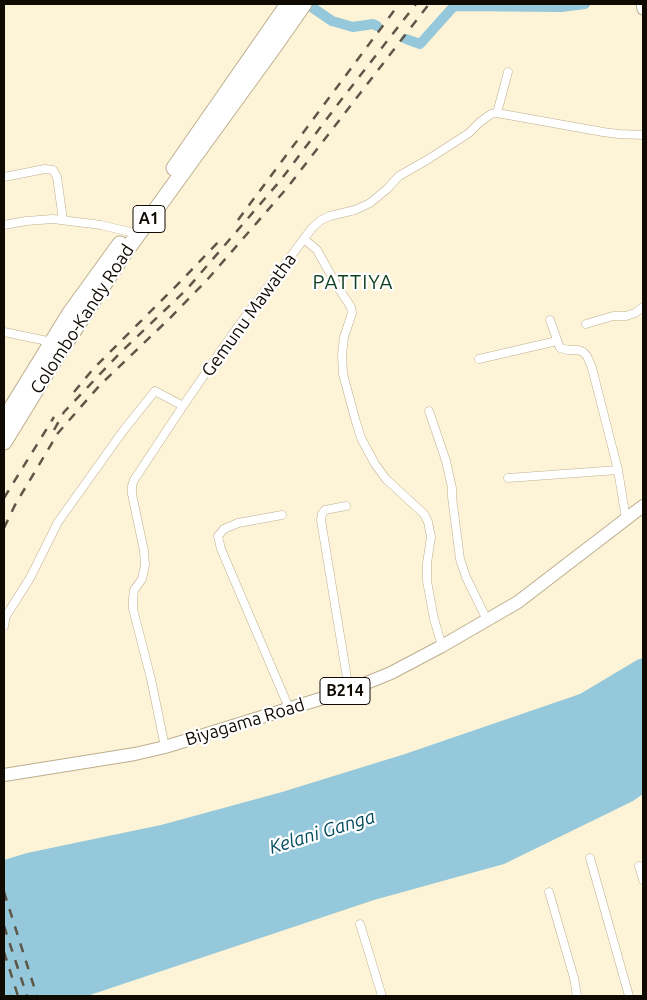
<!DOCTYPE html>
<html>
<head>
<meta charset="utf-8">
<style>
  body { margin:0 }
  #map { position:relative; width:647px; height:1000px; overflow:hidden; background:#fdf3d7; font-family:Ubuntu,sans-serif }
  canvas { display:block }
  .frame { position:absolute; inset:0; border:5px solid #100b02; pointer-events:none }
</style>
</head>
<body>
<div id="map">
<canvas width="647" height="1000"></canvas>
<div class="frame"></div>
</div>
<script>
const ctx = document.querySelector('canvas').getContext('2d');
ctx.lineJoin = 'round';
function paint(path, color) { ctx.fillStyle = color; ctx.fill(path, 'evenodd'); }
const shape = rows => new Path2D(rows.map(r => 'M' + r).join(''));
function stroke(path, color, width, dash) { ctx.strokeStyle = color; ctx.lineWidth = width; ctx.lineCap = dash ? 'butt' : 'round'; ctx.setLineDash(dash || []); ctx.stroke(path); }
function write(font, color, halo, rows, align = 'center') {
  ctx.font = font + ' Ubuntu,sans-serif'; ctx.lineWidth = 4.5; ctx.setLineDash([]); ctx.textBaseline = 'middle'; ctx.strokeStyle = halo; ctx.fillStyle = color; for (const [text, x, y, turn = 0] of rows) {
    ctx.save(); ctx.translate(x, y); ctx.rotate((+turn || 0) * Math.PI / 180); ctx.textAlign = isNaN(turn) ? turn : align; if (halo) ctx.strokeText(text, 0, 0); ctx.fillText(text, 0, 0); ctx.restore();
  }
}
paint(shape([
  [643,658,643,794,633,801,504,864,374,900,87,996,4,996,4,860,27,853,161,825,282,792,405,754,580,694,637,660]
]), '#95c8da');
stroke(shape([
  [310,6,332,21,353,27,373,24,377,26],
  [406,39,420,44,454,6,561,7,585,4]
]), '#95c8da', 10);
const street = shape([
  [497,113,508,72],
  [4,177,45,169,53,170,57,177,63,220],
  [4,225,26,221,53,219,101,225,130,232],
  [304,239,317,250,337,286,351,307,352,313,344,337,342,355,343,374,356,422,361,438,375,464,386,479,424,514,428,522,431,537,427,563,427,581,434,619,442,646],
  [550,320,560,348,568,350,578,350,583,352,587,356,592,368,618,470,626,519],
  [586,324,613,316,626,316,635,313,643,307],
  [4,332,52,342],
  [479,359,557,341],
  [429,411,446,461,452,488,452,497,460,559,466,577,487,620],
  [508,478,618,470],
  [346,506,325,510,322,514,321,520,349,690],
  [282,515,238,523,224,529,218,536,221,549,289,708],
  [4,626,6,616,30,578,58,522,123,431,155,391,183,406],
  [165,747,151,679,133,609,133,599,134,590,142,579,145,565,144,551,132,494,132,486,134,480,183,406,234,332,312,228,321,220,330,216,355,210,370,203,387,189,399,176,427,160,469,133,480,122,491,114,497,113,603,132,619,134,643,135],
  [590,858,629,996],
  [639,866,643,880],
  [549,892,574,978,577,996],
  [360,924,382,996]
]);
const secondary = shape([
  [642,4,643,9]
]);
const primary = shape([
  [4,775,135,754,165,747,349,690,391,673,442,646,518,602,643,506]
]);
const highway = shape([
  [174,168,288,4],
  [4,420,70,313,120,244],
  [4,442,50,367,123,255,276,44,304,4]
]);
stroke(street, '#bcaf8e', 9);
stroke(secondary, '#bcaf8e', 13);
stroke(primary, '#bcaf8e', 14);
stroke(highway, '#bcaf8e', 17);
stroke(street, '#fff', 8);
stroke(secondary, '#fff', 11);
stroke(primary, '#fff', 12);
stroke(highway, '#fff', 15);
stroke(shape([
  [238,220,399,4],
  [74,392,94,368,182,280,221,239],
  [54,430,64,412,121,352,187,289,280,181,338,104,416,4],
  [4,498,54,417],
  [4,528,15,505,58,433,100,385,169,319,207,280,287,188,429,4],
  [4,892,37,996],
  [4,926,27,996],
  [4,952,18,996]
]), '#5e5748', 2.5, [9, 9]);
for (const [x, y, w] of [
  [149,219,32],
  [345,691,50]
]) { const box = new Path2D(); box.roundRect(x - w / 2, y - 13.5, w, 27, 4); ctx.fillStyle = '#fff'; ctx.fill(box); stroke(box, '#100b02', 1); }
write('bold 16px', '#100b02', null, [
  ["A1",149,219],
  ["B214",345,691]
]);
write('18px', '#100b02', '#fff', [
  ["Gemunu Mawatha",249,315,-54],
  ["Colombo-Kandy Road",82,319,-57],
  ["Biyagama Road",245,722,-17]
]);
write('italic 19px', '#024c60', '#fff', [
  ["Kelani Ganga",322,832,-17]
]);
ctx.letterSpacing = '1px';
write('20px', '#0f3f1b', '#fff', [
  ["PATTIYA",353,282]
]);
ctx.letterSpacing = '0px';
</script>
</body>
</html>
